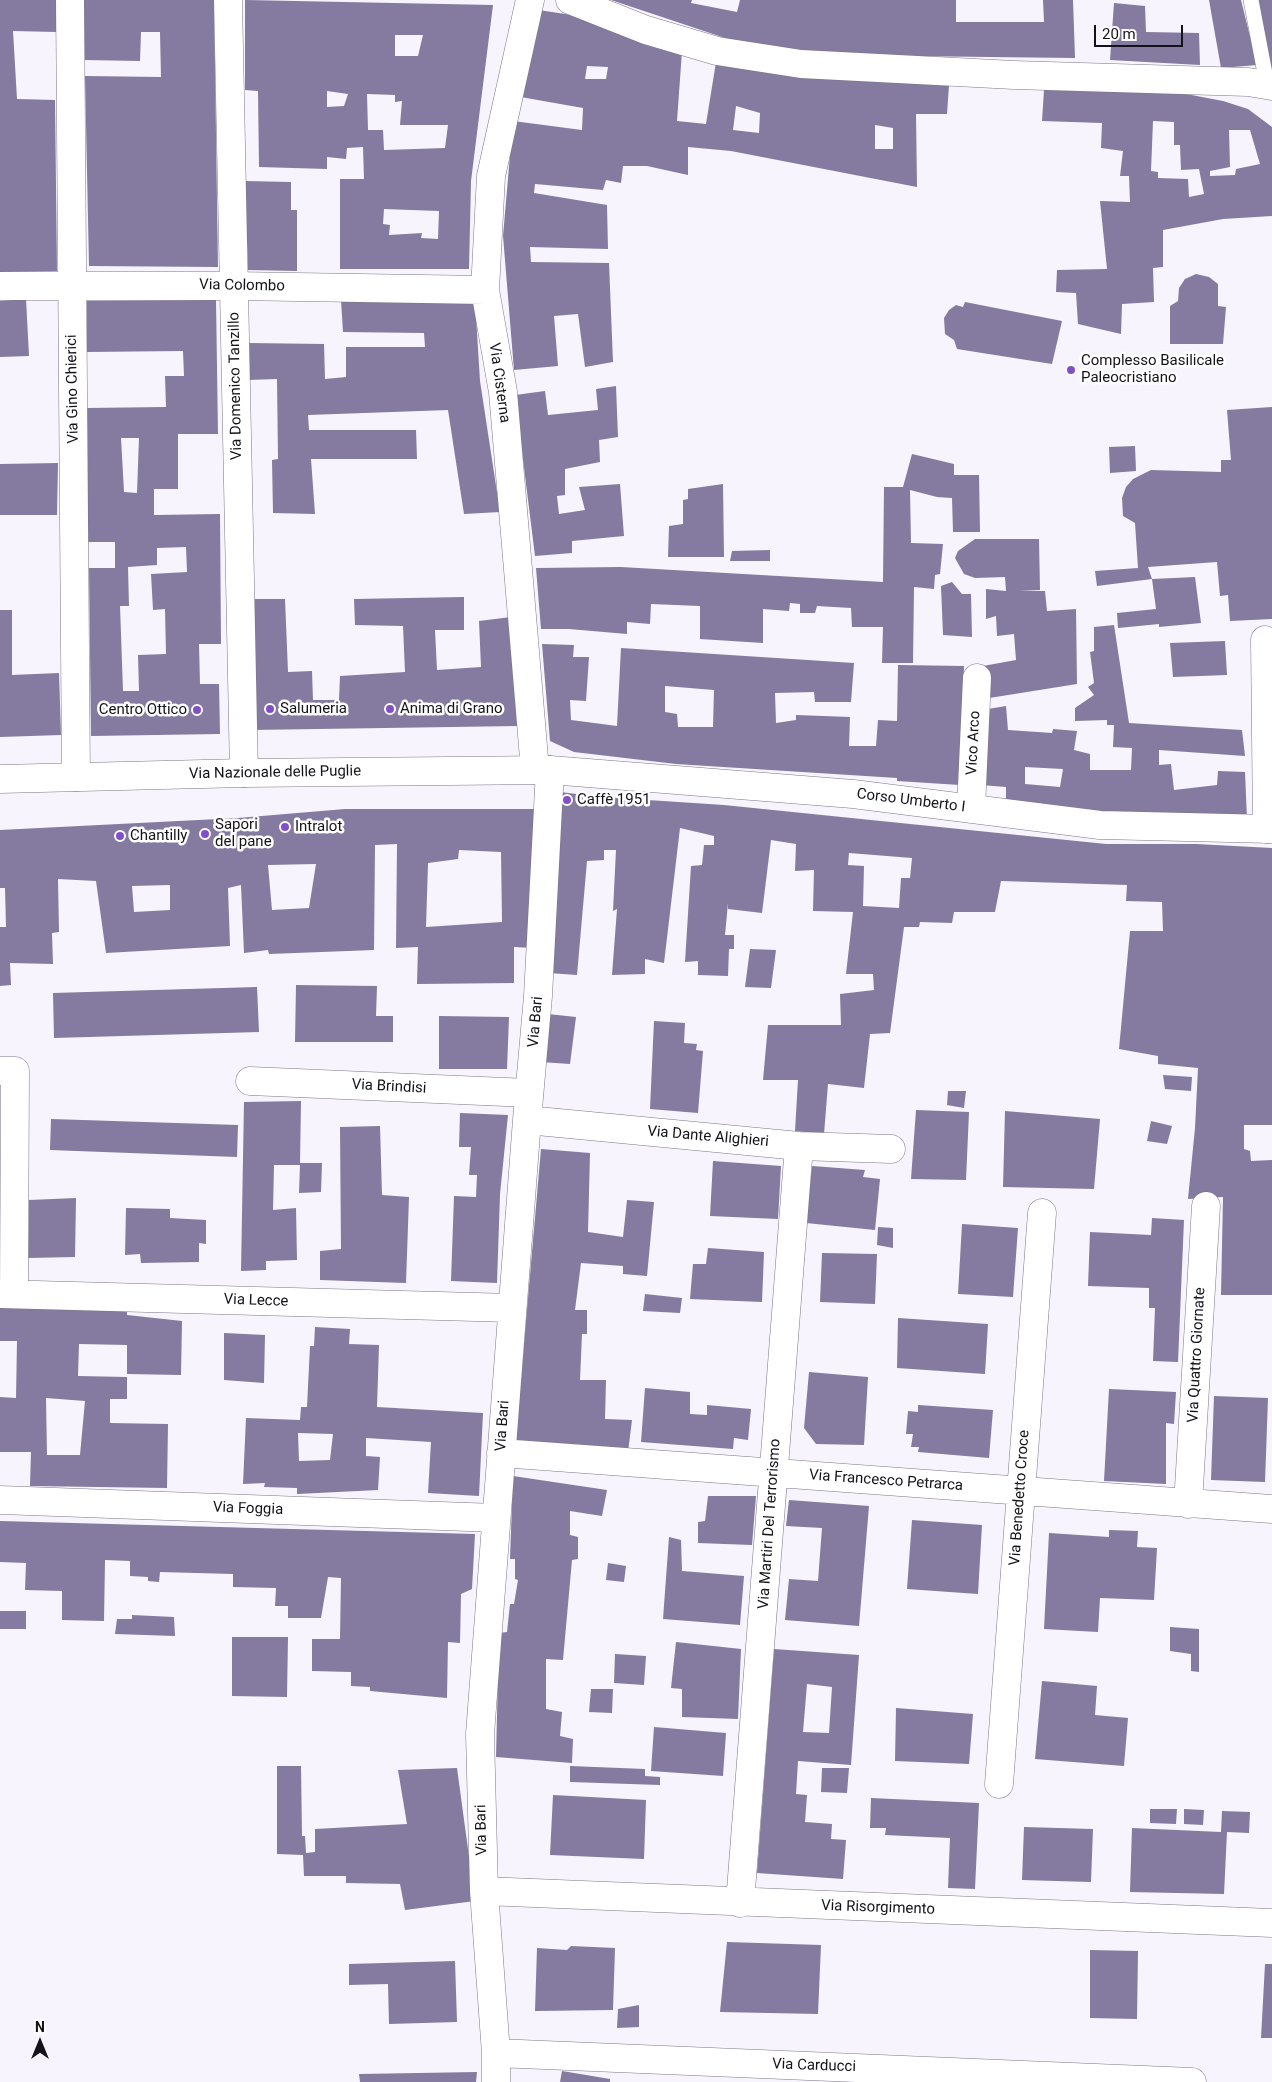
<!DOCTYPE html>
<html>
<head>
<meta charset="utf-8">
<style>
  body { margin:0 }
  #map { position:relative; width:1272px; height:2082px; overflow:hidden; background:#f7f4fd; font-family:Roboto,sans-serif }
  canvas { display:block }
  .north { position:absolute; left:15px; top:2017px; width:50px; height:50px; -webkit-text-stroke:4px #fff; paint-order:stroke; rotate:0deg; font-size:14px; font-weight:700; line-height:20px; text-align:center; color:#15131a }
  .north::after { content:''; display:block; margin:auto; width:18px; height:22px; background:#15131a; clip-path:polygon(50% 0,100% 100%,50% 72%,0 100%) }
  .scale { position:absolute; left:1094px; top:25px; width:89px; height:22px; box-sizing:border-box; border:2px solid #15131a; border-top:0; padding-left:6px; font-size:15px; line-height:18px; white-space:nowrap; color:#15131a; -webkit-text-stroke:4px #fff; paint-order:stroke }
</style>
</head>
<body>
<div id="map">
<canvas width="1272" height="2082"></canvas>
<div class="north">N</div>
<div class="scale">20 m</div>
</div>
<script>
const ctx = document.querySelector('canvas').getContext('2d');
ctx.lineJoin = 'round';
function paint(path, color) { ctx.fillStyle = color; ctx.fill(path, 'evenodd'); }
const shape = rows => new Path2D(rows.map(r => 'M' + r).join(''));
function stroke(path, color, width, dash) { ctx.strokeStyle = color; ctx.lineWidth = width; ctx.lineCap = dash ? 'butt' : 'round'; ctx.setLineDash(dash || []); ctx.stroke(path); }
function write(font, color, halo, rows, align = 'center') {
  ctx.font = font + ' Roboto,sans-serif'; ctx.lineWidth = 5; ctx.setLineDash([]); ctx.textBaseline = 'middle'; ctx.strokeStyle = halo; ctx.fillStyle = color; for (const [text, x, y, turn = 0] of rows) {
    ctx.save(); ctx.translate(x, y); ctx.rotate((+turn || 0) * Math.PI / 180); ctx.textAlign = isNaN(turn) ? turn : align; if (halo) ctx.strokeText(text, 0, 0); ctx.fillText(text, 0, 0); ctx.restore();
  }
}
paint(shape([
  [0,0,57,0,56,32,13,31,17,99,55,100,57,271,0,272],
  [84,0,214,0,218,267,89,266,85,76,161,77,160,32,141,32,140,61,84,60],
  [245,0,493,5,471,181,469,269,340,269,340,179,364,179,363,147,347,148,346,159,327,157,327,169,259,167,258,91,245,90],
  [395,35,423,35,418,56,395,56],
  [327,91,348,94,344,106,327,107],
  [367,94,395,95,395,102,402,101,400,125,448,125,445,148,384,150,383,130,368,130],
  [384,209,439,211,438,239,421,238,422,233,389,235,390,225,383,224],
  [611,0,692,0,691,3,737,12,740,0,956,0,956,22,1044,22,1043,0,1073,0,1075,58,822,55,737,42],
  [1209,0,1241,0,1257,65,1221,68],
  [1256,0,1272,0,1272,78],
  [1114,3,1145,6,1146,32,1199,33,1200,65,1110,60],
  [532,9,585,17,682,51,677,121,706,124,716,62,949,85,947,114,916,114,917,187,731,151,688,147,688,175,647,166,623,166,621,183,606,180,603,190,535,184,534,193,607,205,608,249,530,247,531,262,609,263,613,362,585,367,578,314,554,316,558,366,514,370,503,236,513,121,582,130,583,108,515,96],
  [587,66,608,67,606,79,585,79],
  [736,106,760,113,759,133,733,130],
  [875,125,893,128,893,149,875,149],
  [1106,89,1181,93,1223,101,1248,109,1272,127,1272,216,1223,219,1163,230,1163,267,1153,268,1154,302,1122,304,1121,334,1078,324,1076,293,1056,292,1057,270,1107,269,1100,201,1130,202,1129,176,1120,176,1123,151,1101,148,1102,123,1042,121,1044,90],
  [1153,121,1174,122,1174,145,1180,145,1181,170,1199,169,1204,194,1189,197,1188,179,1158,178,1158,172,1151,171],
  [1229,130,1250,130,1260,164,1236,169,1235,175,1210,176,1210,171,1230,167],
  [245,181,291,182,291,210,297,210,297,271,248,270],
  [1196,274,1209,277,1218,284,1218,306,1226,307,1223,344,1170,344,1170,306,1178,301,1179,288,1185,279],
  [26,299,29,356,0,357,0,301],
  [216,300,218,434,178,434,178,489,154,489,154,515,220,514,221,644,199,644,200,684,219,684,220,734,91,736,89,568,115,568,115,542,88,542,87,408,166,407,165,376,184,376,183,351,87,352,87,301],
  [121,438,139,438,137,493,124,492],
  [186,547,187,572,151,574,153,610,165,609,166,654,138,655,139,691,123,691,120,606,129,606,128,567,157,565,157,548],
  [341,300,475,300,480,381,500,512,464,514,448,410,308,415,309,430,416,430,417,459,311,459,315,514,273,513,272,460,278,459,277,379,248,380,248,343,324,344,325,379,346,377,346,347,425,347,424,333,343,332],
  [965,302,1062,321,1052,364,957,349,954,340,945,334,944,318,949,310,956,305,963,307],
  [616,386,618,437,599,440,600,462,565,469,565,495,557,496,559,514,585,510,579,487,620,484,624,536,572,541,572,553,535,556,515,395,545,391,548,415,598,410,596,389],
  [1272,407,1272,619,1230,621,1228,595,1220,596,1217,562,1148,567,1152,579,1195,577,1201,623,1159,627,1159,624,1118,628,1117,613,1156,609,1152,579,1097,586,1095,571,1138,568,1135,523,1123,516,1122,498,1126,487,1133,479,1151,470,1221,472,1221,460,1231,460,1227,410],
  [1135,446,1136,471,1110,473,1109,447],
  [912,454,954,464,954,475,979,475,980,532,953,532,952,498,937,497,910,490,911,543,943,544,940,574,935,575,934,589,914,587,913,663,882,663,883,627,852,627,851,608,817,606,815,613,800,613,800,604,790,603,789,611,763,609,763,643,700,639,700,606,651,604,650,624,627,622,627,634,569,629,541,629,536,568,621,567,883,582,884,487,903,487],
  [58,463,57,515,0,515,0,464],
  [723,484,724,557,668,557,669,526,683,524,683,500,688,499,688,489],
  [975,539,1039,539,1040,590,1019,591,1045,591,1047,611,1076,609,1077,684,983,699,983,666,1016,660,1014,634,997,636,996,616,986,619,986,589,1006,591,1005,577,975,578,964,574,955,558,958,551],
  [770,550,770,561,730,561,732,551],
  [952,582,962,594,971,594,972,637,943,635,941,586],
  [464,597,464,630,435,630,437,670,481,667,479,621,511,617,518,726,251,730,250,599,285,599,288,672,312,671,313,700,339,700,340,676,405,672,403,626,355,625,354,599],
  [0,610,12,610,12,675,59,673,61,735,0,737],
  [1114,625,1129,723,1242,730,1245,756,1159,750,1159,765,1171,764,1174,790,1217,785,1218,771,1245,772,1247,819,1188,821,1006,801,1006,787,981,785,982,710,1006,706,1008,730,1052,733,1053,729,1077,731,1074,750,1090,754,1090,770,1131,770,1132,748,1113,747,1114,725,1107,725,1107,720,1075,721,1075,708,1094,695,1088,687,1094,683,1090,652,1094,651,1094,627],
  [1025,767,1063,769,1060,787,1025,784],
  [1225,641,1227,675,1173,677,1170,643],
  [542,644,574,645,573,657,589,657,586,701,570,700,571,720,617,726,621,648,854,663,851,702,815,702,814,692,775,693,776,723,796,720,796,715,850,717,849,746,876,746,878,720,897,721,898,665,964,666,960,785,897,781,897,778,676,764,574,752,550,741],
  [665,686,714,690,713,727,678,727,677,714,665,712],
  [560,792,602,797,724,805,1106,844,1196,844,1272,848,1272,1125,1244,1125,1244,1149,1250,1151,1251,1161,1272,1160,1272,1295,1221,1295,1223,1197,1188,1199,1195,1128,1198,1068,1158,1064,1158,1056,1119,1049,1130,931,1163,931,1162,902,1126,901,1127,885,1001,881,995,912,954,912,952,923,920,922,919,927,904,927,890,1033,870,1034,864,1088,828,1084,824,1134,795,1131,798,1080,763,1080,768,1025,841,1025,840,994,874,990,873,974,846,974,853,912,813,911,814,870,795,871,796,844,771,840,762,913,728,909,728,903,725,935,734,935,734,949,729,949,728,976,698,975,698,961,685,962,691,866,702,865,704,845,714,845,714,836,680,828,664,963,645,959,645,974,612,975,617,909,613,911,616,850,604,850,604,860,587,861,577,975,549,973],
  [849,853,912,858,910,878,901,878,899,908,863,906,864,866,848,865],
  [345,809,538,809,533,948,514,947,514,983,417,984,418,947,396,948,397,844,375,845,374,950,269,954,268,950,244,953,241,885,228,888,230,946,106,953,96,881,58,879,59,932,52,933,53,964,10,963,11,985,0,986,0,927,6,927,5,888,0,888,0,830,238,818],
  [459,850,501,852,502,922,426,927,428,863,458,859],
  [316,864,309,908,272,910,268,865],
  [170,885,170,910,134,912,132,886],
  [750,949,776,950,771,988,745,987],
  [296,985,377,986,376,1016,393,1016,393,1042,295,1042],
  [257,987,259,1032,54,1038,53,993],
  [548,1014,576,1017,570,1064,541,1062],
  [439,1016,509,1017,507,1069,439,1069],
  [654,1021,685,1023,684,1043,697,1044,696,1050,703,1051,698,1113,650,1109],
  [1163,1075,1192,1077,1191,1091,1165,1089],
  [948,1091,966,1091,964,1108,947,1105],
  [301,1101,300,1163,322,1163,321,1192,299,1193,300,1165,274,1165,273,1210,296,1208,297,1260,266,1261,266,1270,241,1271,244,1102],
  [916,1110,969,1112,966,1180,911,1179],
  [1005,1111,1100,1119,1094,1189,1003,1187],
  [460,1113,508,1115,500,1194,497,1283,451,1281,454,1196,476,1197,477,1175,469,1175,471,1147,459,1147],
  [51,1119,238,1125,237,1157,50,1150],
  [1151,1121,1172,1126,1167,1144,1147,1141],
  [380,1126,382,1195,409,1197,406,1283,320,1280,320,1251,341,1249,340,1127],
  [541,1149,590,1153,588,1232,623,1237,627,1200,654,1202,647,1276,623,1274,623,1266,581,1263,575,1310,587,1310,587,1334,582,1334,580,1380,606,1380,605,1419,632,1420,628,1452,515,1447],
  [713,1161,781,1166,778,1219,710,1216],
  [812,1166,865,1170,863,1177,880,1179,875,1230,806,1223],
  [76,1198,75,1257,28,1258,29,1200],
  [126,1208,170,1209,170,1218,206,1220,206,1244,199,1243,199,1262,141,1263,140,1254,125,1255],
  [1152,1218,1184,1220,1178,1362,1153,1361,1155,1308,1149,1308,1149,1288,1088,1286,1090,1232,1151,1235],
  [962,1224,1018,1228,1013,1297,958,1294],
  [878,1227,893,1228,893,1248,877,1245],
  [708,1248,764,1252,762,1302,690,1299,693,1264,706,1264],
  [822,1253,877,1254,875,1304,820,1302],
  [645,1294,682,1298,680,1313,643,1311],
  [0,1307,127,1309,127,1315,182,1321,181,1375,127,1374,127,1345,79,1344,78,1376,127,1377,127,1399,110,1399,110,1423,168,1424,167,1488,30,1486,31,1452,0,1452,0,1397,16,1398,17,1341,0,1341],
  [46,1398,85,1401,80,1455,47,1455],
  [898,1318,988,1324,985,1374,897,1368],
  [315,1327,350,1329,349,1344,379,1345,377,1407,483,1413,479,1496,428,1493,431,1442,366,1438,366,1456,380,1457,378,1490,297,1494,297,1488,264,1487,265,1483,243,1484,246,1418,300,1420,301,1407,307,1407,310,1346,314,1346],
  [298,1433,333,1434,330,1460,299,1461],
  [224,1333,265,1335,264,1383,224,1380],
  [809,1372,868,1377,864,1445,816,1444,804,1428],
  [645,1388,690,1392,690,1414,707,1415,707,1405,751,1409,748,1440,734,1438,733,1449,641,1442],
  [1109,1389,1176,1392,1174,1424,1166,1423,1166,1484,1104,1481],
  [1214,1396,1268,1398,1265,1482,1211,1480],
  [918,1405,993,1410,989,1458,918,1452,919,1447,911,1447,913,1434,906,1434,908,1411,918,1412],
  [513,1476,607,1490,602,1516,570,1511,570,1535,578,1537,578,1559,572,1560,563,1660,546,1659,546,1709,562,1712,560,1736,573,1739,572,1763,496,1757,499,1633,507,1632,510,1604,514,1604,518,1580,515,1579,515,1559,510,1559],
  [708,1496,756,1496,752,1545,698,1543,698,1522,705,1521],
  [789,1500,869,1506,859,1626,785,1620,789,1579,818,1581,822,1528,786,1526],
  [912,1520,982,1525,978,1594,907,1589],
  [0,1521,475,1534,472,1589,461,1594,460,1643,448,1642,447,1698,370,1691,370,1687,351,1686,351,1672,312,1671,312,1639,340,1639,341,1578,328,1577,321,1618,288,1618,288,1606,275,1606,276,1588,233,1587,233,1574,160,1572,159,1582,148,1581,148,1577,130,1576,130,1561,105,1560,104,1621,62,1620,62,1591,25,1590,26,1563,0,1562],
  [1109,1530,1138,1531,1137,1547,1157,1548,1154,1600,1100,1598,1098,1632,1044,1629,1049,1533,1109,1537],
  [669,1537,681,1540,682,1571,744,1576,740,1625,663,1619],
  [608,1563,626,1566,624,1582,606,1580],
  [0,1611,26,1611,26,1629,0,1629],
  [132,1615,174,1617,175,1636,115,1634,117,1619,132,1619],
  [1170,1627,1199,1629,1199,1672,1191,1671,1191,1654,1170,1651],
  [232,1637,288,1637,287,1697,232,1696],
  [676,1642,741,1649,738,1719,682,1717,682,1689,671,1688],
  [774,1649,859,1655,851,1765,798,1761,796,1794,807,1795,805,1822,832,1824,831,1839,846,1840,843,1879,757,1873],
  [807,1684,832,1687,829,1733,803,1732],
  [615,1654,646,1656,644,1685,614,1683],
  [1042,1681,1097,1686,1095,1715,1128,1718,1124,1766,1035,1759],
  [591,1689,613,1689,612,1713,589,1712],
  [896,1708,973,1714,969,1764,895,1761],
  [654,1727,726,1733,723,1776,651,1771],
  [277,1766,301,1766,302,1836,305,1836,306,1853,315,1852,315,1829,407,1824,398,1770,457,1768,475,1901,405,1910,400,1884,346,1883,346,1876,304,1876,303,1855,277,1854],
  [570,1766,645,1769,645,1776,660,1777,660,1785,570,1782],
  [822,1768,849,1768,847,1793,821,1792],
  [553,1795,646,1800,644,1859,550,1855],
  [871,1798,979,1803,975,1889,948,1888,950,1838,885,1835,886,1828,870,1828],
  [1150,1809,1177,1809,1176,1824,1150,1823],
  [1184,1809,1204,1810,1203,1825,1184,1824],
  [1222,1811,1250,1812,1249,1833,1227,1832,1224,1894,1130,1892,1132,1828,1221,1832],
  [1024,1827,1093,1829,1091,1882,1022,1880],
  [727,1942,821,1945,818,2014,720,2012],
  [571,1946,615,1948,613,2010,535,2011,537,1948,567,1950],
  [1090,1950,1138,1951,1137,2019,1090,2018],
  [455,1961,457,2022,389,2024,388,1984,349,1985,349,1964],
  [1265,1964,1272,1964,1272,2038,1261,2038],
  [639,2005,639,2027,617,2028,618,2009],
  [562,2071,610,2079,610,2082,560,2082],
  [477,2072,476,2082,360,2082,359,2074]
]), '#857a9f');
const service = shape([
  [1251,0,1267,84]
]);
const minor = shape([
  [70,0,76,777],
  [228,0,244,773],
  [530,0,491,176,485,290,503,392,535,770],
  [570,0,646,30,717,51,801,64,1014,75,1248,82,1272,86],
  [0,286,234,286,485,290],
  [1265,640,1267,829],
  [971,808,977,678],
  [0,1071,15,1071,14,1294],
  [250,1081,529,1093],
  [527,1120,799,1146,891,1149],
  [0,1294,512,1308],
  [501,1453,1272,1509],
  [0,1500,496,1518],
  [1188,1504,1206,1206],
  [999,1784,1042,1213],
  [484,1891,1272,1923],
  [740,1903,799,1146],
  [496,2053,1192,2082],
  [496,2082,496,2053,484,1891,480,1734,527,1120,538,996,550,770]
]);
const secondary = shape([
  [0,779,244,773,550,770,853,794,1100,825,1272,829]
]);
stroke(service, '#7c7689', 16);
stroke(minor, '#7c7689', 29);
stroke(secondary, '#7c7689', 29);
stroke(service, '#fff', 15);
stroke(minor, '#fff', 28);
stroke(secondary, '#fff', 28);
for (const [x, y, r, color] of [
  [1071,370,5,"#8150c9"],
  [270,709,5,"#8150c9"],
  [390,709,5,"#8150c9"],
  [197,710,5,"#8150c9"],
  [567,800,5,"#8150c9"],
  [285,827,5,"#8150c9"],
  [205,834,5,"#8150c9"],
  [120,836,5,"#8150c9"]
]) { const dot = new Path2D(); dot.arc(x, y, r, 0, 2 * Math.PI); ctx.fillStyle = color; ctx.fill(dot); stroke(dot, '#fff', 2); }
write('15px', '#15131a', '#fff', [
  ["Via Colombo",242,286,1],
  ["Via Cisterna",499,383,82],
  ["Via Domenico Tanzillo",236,386,-91],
  ["Via Gino Chierici",73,389,-91],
  ["Vico Arco",974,743,-87],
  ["Via Nazionale delle Puglie",275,773,-1],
  ["Corso Umberto I",911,801,7],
  ["Via Bari",536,1022,-85],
  ["Via Brindisi",389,1087,3],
  ["Via Dante Alighieri",708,1137,5],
  ["Via Lecce",256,1301,2],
  ["Via Quattro Giornate",1197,1355,-87],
  ["Via Bari",503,1426,-86],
  ["Via Francesco Petrarca",886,1481,4],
  ["Via Benedetto Croce",1020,1498,-86],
  ["Via Foggia",248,1509,2],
  ["Via Martiri Del Terrorismo",770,1524,-86],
  ["Via Bari",482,1830,-91],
  ["Via Risorgimento",878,1908,2],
  ["Via Carducci",814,2066,2]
]);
write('15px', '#15131a', '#fff', [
  ["Complesso Basilicale",1081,361],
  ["Paleocristiano",1081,378],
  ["Salumeria",280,709],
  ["Anima di Grano",400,709],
  ["Centro Ottico",187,710,"right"],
  ["Caffè 1951",577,800],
  ["Sapori",215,825],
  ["del pane",215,842],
  ["Intralot",295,827],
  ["Chantilly",130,836]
], 'left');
</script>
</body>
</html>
